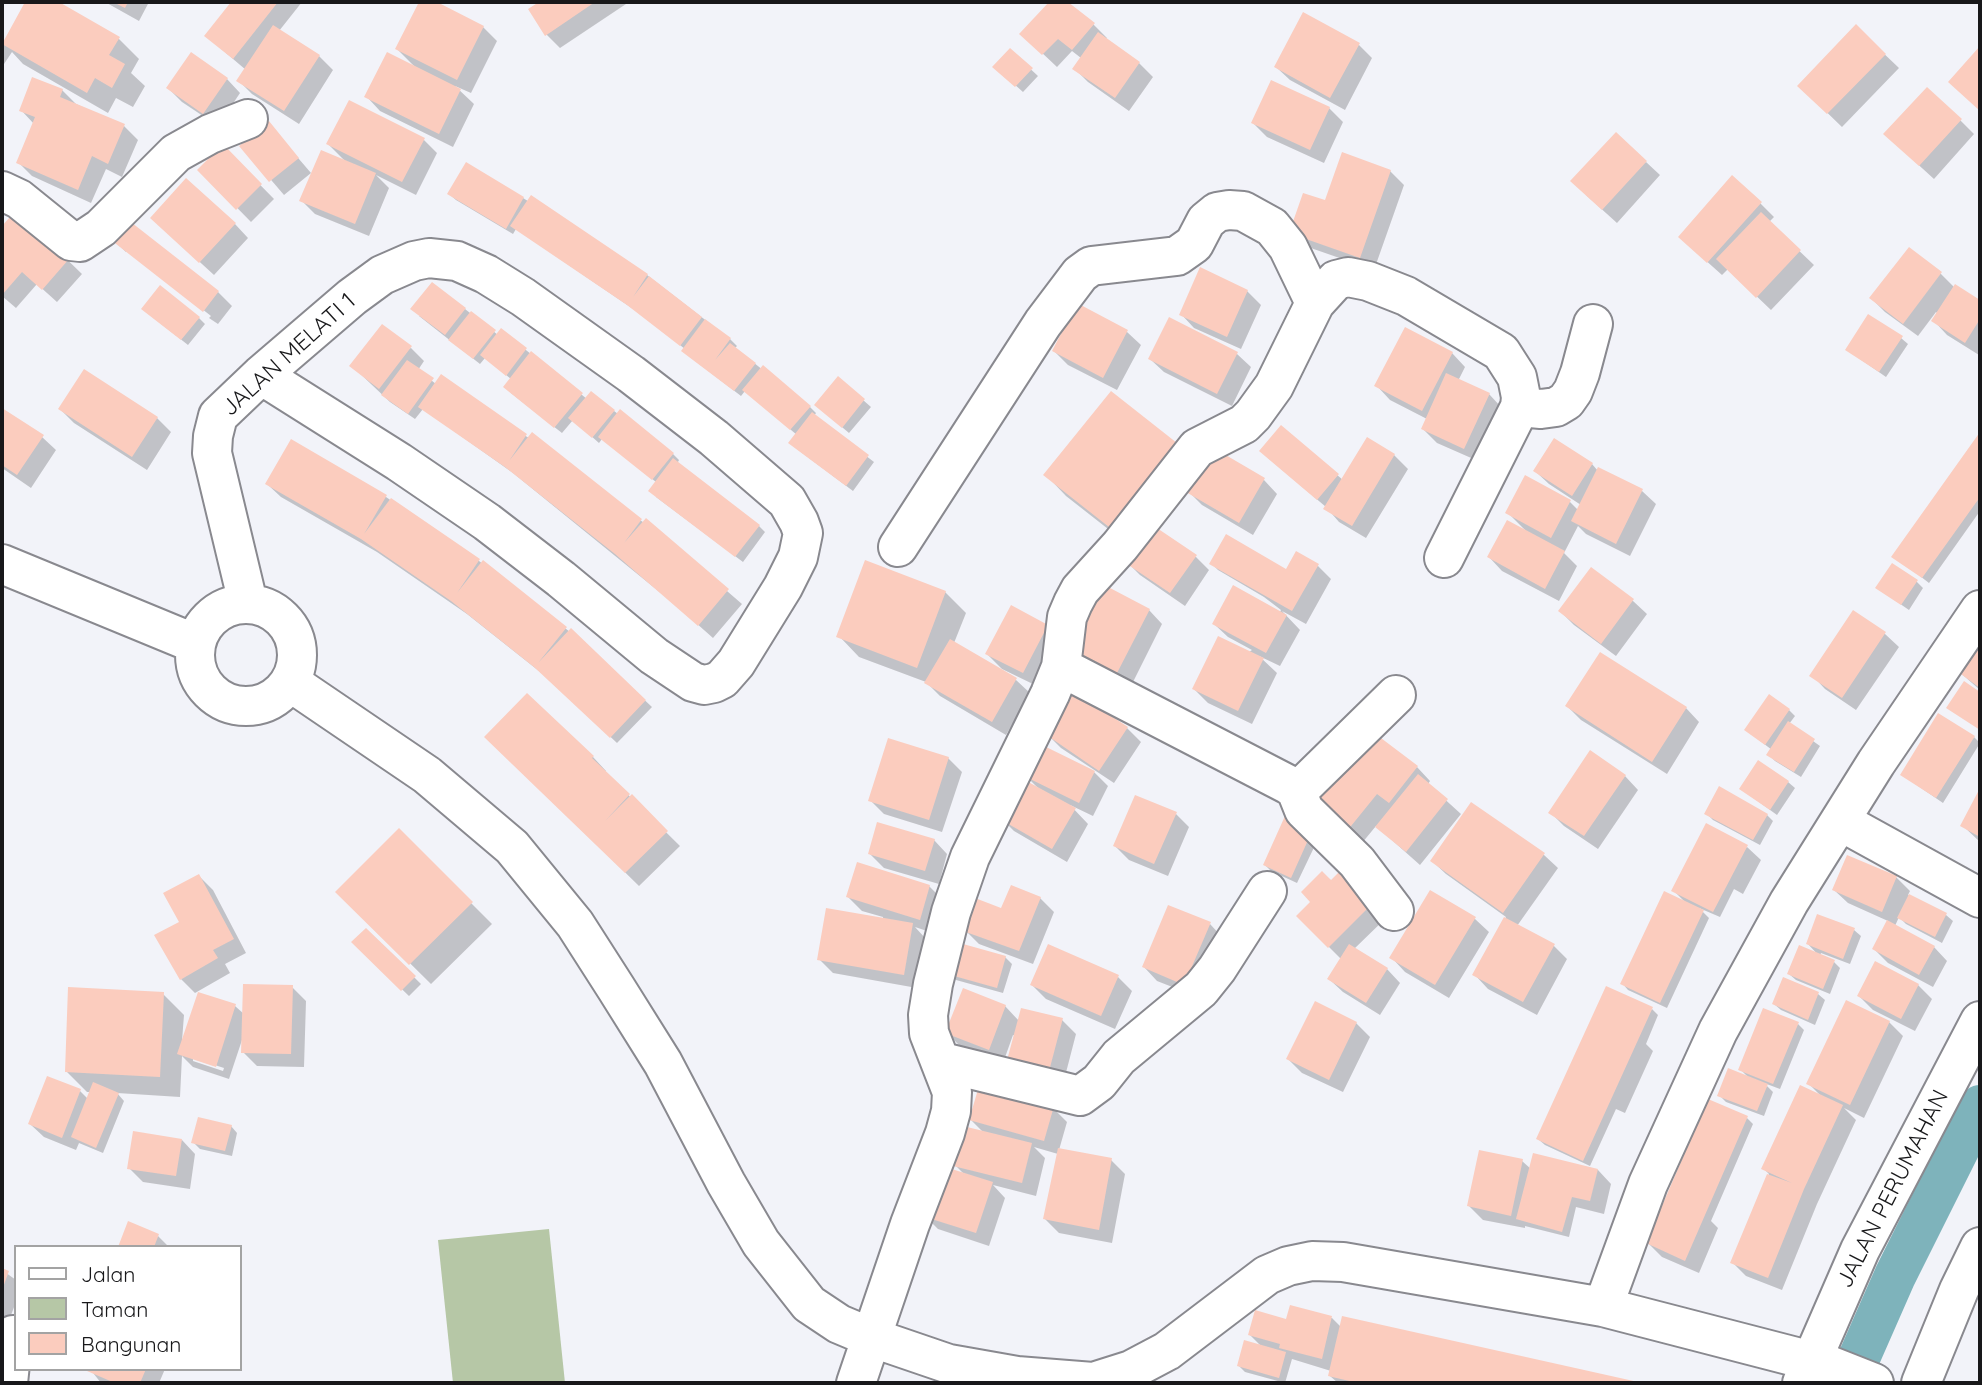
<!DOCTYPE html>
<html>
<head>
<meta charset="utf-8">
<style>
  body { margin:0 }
  #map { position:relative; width:1982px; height:1385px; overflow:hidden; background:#f2f3f9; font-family:Quicksand,sans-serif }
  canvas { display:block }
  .frame { position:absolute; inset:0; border:4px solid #18181a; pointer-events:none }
  .legend { position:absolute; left:14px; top:1245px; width:228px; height:126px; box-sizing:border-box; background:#fff; border:2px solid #a3a3a3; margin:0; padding:9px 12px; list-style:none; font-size:21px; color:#18181a }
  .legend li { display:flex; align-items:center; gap:14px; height:35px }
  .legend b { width:35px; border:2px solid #a3a3a3 }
</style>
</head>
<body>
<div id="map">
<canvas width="1982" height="1385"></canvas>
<div class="frame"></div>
<ul class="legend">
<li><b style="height:9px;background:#fff"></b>Jalan</li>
<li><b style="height:19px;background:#b6c7a6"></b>Taman</li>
<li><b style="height:19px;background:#fbccbe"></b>Bangunan</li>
</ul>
</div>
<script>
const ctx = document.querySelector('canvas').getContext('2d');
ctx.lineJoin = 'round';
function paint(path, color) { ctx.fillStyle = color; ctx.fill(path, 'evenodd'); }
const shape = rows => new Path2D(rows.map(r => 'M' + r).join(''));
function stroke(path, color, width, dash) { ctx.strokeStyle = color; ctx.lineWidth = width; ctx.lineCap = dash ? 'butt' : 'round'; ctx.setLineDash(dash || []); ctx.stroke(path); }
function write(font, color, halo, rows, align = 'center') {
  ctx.font = font + ' Quicksand,sans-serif'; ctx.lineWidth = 5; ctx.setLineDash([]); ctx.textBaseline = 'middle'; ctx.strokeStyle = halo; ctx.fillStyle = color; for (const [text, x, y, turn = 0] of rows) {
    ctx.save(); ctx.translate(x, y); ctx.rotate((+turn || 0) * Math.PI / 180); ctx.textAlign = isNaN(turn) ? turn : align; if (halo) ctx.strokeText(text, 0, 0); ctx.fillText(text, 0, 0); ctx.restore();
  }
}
paint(shape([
  [549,1229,565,1383,453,1383,438,1240]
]), '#b6c7a6');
paint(shape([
  [27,2,56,2,118,38,139,59,131,73,145,86,133,107,116,98,108,113,23,64,12,52,2,67,2,45],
  [105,2,149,2,139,21],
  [233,2,302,2,279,31,319,56,333,70,299,124,252,94,239,81,246,70,206,36],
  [421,2,434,2,483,27,497,41,471,93,455,86,474,104,453,147,380,111,367,97,415,67,397,49],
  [542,2,629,2,560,48,546,34,530,10],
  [1051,2,1065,2,1093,24,1107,38,1105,40,1139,63,1153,77,1129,111,1088,82,1074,68,1081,58,1072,51,1057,67,1022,34],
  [1856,27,1899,68,1842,127,1813,99],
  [1359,45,1372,58,1345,110,1290,80,1276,67],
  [1010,50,1038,76,1023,92,995,67],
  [227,79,240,93,218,126,182,102,168,88],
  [1272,82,1329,108,1343,122,1324,163,1267,137,1253,123],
  [62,90,76,104,124,126,138,140,122,177,106,169,91,203,32,176,18,162,34,124,21,110],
  [1960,120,1974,134,1934,179,1900,148],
  [269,124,311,173,284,195,242,146],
  [423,139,437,153,416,195,376,175,389,188,369,236,315,214,301,200,347,163,328,144],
  [223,147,274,199,251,222,200,170],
  [1646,162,1660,175,1617,223,1586,195],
  [1390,171,1404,185,1374,270,1305,246,1291,233,1326,203],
  [449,194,523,198,647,275,730,339,737,346,735,348,810,407,816,413,814,416,874,462,853,491,797,449,797,435,745,391,741,396,690,357,685,349,636,311,516,229,513,234,456,200],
  [1760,203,1774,217,1769,222,1814,265,1771,310,1728,269,1722,275,1694,250],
  [17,211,82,274,57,302,37,284,16,308,2,296,2,229],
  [128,221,218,292,232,306,218,324,209,318,211,316,126,249,126,252,113,240],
  [235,224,248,238,214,275,166,231],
  [1909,249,1941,274,1955,288,1980,302,1979,355,1947,335,1934,321,1938,314,1936,312,1918,336,1885,312,1871,298],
  [1247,291,1261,305,1241,349,1194,328,1181,314],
  [1078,305,1127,332,1141,345,1117,390,1068,365,1054,351],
  [465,309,498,335,501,330,587,399,614,411,673,454,679,460,677,464,759,526,765,532,743,562,656,497,656,482,602,439,599,443,573,420,562,433,511,393,511,379,485,358,480,364,419,316],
  [150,315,199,318,205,324,188,345],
  [1170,320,1237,354,1251,367,1232,406,1164,372,1150,359],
  [1901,338,1908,344,1886,377,1847,350],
  [411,348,424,361,418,370,436,384,529,438,532,435,644,523,646,521,742,604,713,638,678,607,513,473,423,409,415,419,390,402,352,366],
  [1452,353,1465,367,1458,381,1489,394,1502,408,1478,461,1437,443,1423,429,1427,419,1390,400,1377,386],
  [85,371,157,418,171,432,147,470,74,423,60,409],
  [839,379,871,407,849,433,823,411],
  [2,410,42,437,56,450,31,488,2,468],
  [1281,427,1343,480,1394,455,1408,469,1366,538,1339,522,1326,507,1267,457],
  [1980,435,1980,511,1929,583,1894,556],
  [291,441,386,497,479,561,570,632,571,631,652,707,617,743,549,679,467,614,377,552,281,497,267,484],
  [1176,444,1131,547,1066,496,1046,475],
  [1592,464,1598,471,1642,491,1656,504,1630,556,1586,534,1578,526,1564,553,1577,566,1559,601,1502,571,1489,557,1525,530,1507,512,1526,477,1570,502,1578,510,1581,505,1549,484,1535,471],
  [1264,480,1277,494,1253,535,1202,505,1188,491],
  [1196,557,1209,570,1185,606,1140,575,1127,562],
  [1212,564,1287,571,1318,566,1331,579,1306,624,1282,611,1300,630,1280,666,1259,656,1277,673,1252,724,1208,703,1194,689,1252,650,1228,637,1214,624,1280,612,1281,610,1264,597,1218,570],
  [1592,570,1633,601,1647,614,1616,656,1574,625,1560,611],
  [1916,581,1923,588,1909,610,1877,588],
  [945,592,966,613,954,643,1016,680,1030,693,1006,735,940,696,926,682,859,657,839,636],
  [1149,610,1162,624,1131,686,1087,664,1073,650],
  [1854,612,1885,634,1899,647,1856,710,1825,689,1812,675],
  [1047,626,1061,640,1037,686,1002,669,987,654],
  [1973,646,1980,652,1980,690,1956,669],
  [1567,706,1686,708,1699,722,1667,774,1581,720],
  [1789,710,1795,716,1789,724,1820,746,1801,777,1775,761,1769,755,1772,750,1746,730],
  [1127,728,1141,742,1114,783,1061,748,1047,734],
  [487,737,593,757,606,771,605,772,680,846,639,886],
  [1974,737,1980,743,1943,803,1902,775],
  [948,758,962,772,942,832,884,814,870,800],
  [1417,767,1430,781,1428,784,1461,814,1420,865,1376,826,1362,843,1327,816],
  [1093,771,1108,786,1093,816,1070,805,1088,824,1067,862,1014,831,1000,817,1038,788,1024,774],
  [1625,776,1638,790,1598,849,1564,826,1550,812],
  [1788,782,1795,788,1777,815,1741,789],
  [1980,792,1980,842,1962,825],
  [1472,804,1544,855,1558,868,1517,926,1553,945,1567,959,1537,1015,1488,989,1475,975,1506,917,1446,874,1432,861],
  [1706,813,1767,815,1773,821,1760,845,1713,820],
  [1176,814,1189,827,1168,876,1129,860,1115,846],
  [1286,818,1319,837,1297,883,1271,871,1265,865],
  [399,831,492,924,431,984,338,892],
  [934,840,947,854,939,884,884,868,870,854],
  [1747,847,1761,860,1743,894,1734,889,1720,917,1699,908,1709,918,1667,1008,1628,990,1622,983,1685,902,1673,890],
  [1322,874,1386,918,1354,949,1387,969,1400,983,1380,1015,1343,992,1329,979,1341,959,1298,916,1312,902],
  [199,876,213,890,246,953,225,964,230,973,195,993,181,979,181,922],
  [1896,877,1910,891,1908,895,1946,915,1953,921,1942,943,1906,924,1899,917,1895,926,1934,947,1947,961,1933,987,1888,963,1874,949,1888,921,1848,903,1834,890],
  [929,886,943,900,933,933,915,927,926,939,917,988,833,973,819,959,883,919,883,917,862,911,848,897],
  [1431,892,1475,919,1489,932,1449,998,1405,972,1392,958],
  [1040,898,1054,912,1033,964,979,944,965,930,1002,910],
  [1210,924,1223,938,1198,997,1157,981,1144,967],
  [366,930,421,984,409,996,353,942],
  [1854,930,1861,936,1850,964,1821,953,1820,956,1834,962,1840,968,1830,994,1796,980,1789,974,1819,956,1808,944],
  [1005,957,1012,964,1003,993,956,980,949,973],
  [1118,977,1132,991,1115,1029,1046,999,1032,985],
  [1784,979,1818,994,1825,1000,1815,1025,1781,1010,1774,1004],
  [1918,985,1932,999,1915,1031,1873,1010,1859,996],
  [292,987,306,1001,304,1067,257,1066,243,1052,242,1040,229,1079,193,1067,182,1056,180,1097,117,1093,124,1101,103,1153,79,1143,76,1150,44,1137,30,1124,80,1091,88,1099,91,1092,87,1092,66,1071,163,994,184,1015,182,1041,235,1006,244,1014],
  [193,1058,224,1068,223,1071,193,1061],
  [1847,1002,1889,1022,1903,1036,1864,1118,1844,1108,1856,1120,1817,1204,1782,1290,1746,1276,1732,1262,1769,1174,1763,1168,1821,1096,1808,1083],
  [1005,1006,1019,1021,1062,1020,1076,1034,1062,1088,1016,1036,1013,1035,1003,1063,961,1047,947,1033],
  [1652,1009,1658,1015,1646,1044,1653,1051,1625,1113,1616,1109,1590,1166,1545,1145,1538,1139],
  [1356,1023,1370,1037,1343,1092,1302,1073,1288,1059],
  [1798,1024,1804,1030,1780,1089,1764,1083,1773,1092,1764,1116,1726,1102,1719,1095,1750,1079,1740,1069],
  [1053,1108,1067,1122,1059,1150,1111,1160,1125,1174,1112,1243,1059,1233,1045,1219,1058,1154,1034,1147,1045,1158,1036,1196,993,1185,1005,1198,989,1246,938,1229,924,1215,965,1175,955,1165,984,1133,971,1120],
  [1746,1117,1753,1124,1711,1221,1718,1228,1699,1273,1662,1257,1648,1243],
  [231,1126,237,1133,232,1156,200,1149,193,1142],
  [182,1140,195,1154,190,1189,143,1182,129,1168],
  [1522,1161,1531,1169,1598,1170,1611,1184,1604,1214,1576,1207,1569,1237,1525,1226,1525,1228,1483,1220,1469,1206],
  [158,1236,169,1247,119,1247],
  [2,1270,16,1280,16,1302,8,1323,2,1321],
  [1332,1318,1341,1327,1343,1318,1635,1383,1338,1383,1330,1376,1331,1371,1292,1359,1285,1383,1245,1372,1238,1365,1263,1348,1250,1335,1287,1321],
  [90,1369,165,1369,159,1383,101,1383]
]), '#0003');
stroke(shape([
  [1848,1383,1895,1276,1980,1106]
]), '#7eb3bb', 42);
paint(shape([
  [25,2,59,2,120,37,109,55,125,64,112,88,95,78,87,93,2,44],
  [113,2,128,2,125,8],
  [231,2,278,2,233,59,204,36],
  [419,2,437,2,484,26,457,80,395,49],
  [539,2,595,2,545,36,528,9],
  [1049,2,1068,2,1095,23,1072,50,1058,39,1042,55,1019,34],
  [1303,12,1360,43,1330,98,1274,67],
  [1856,24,1886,54,1827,114,1797,86],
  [273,25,320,55,284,111,236,81],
  [1098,32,1140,62,1115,98,1072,69],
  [1980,46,1980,111,1948,82],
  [1010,48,1033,68,1015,87,992,67],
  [191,52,228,78,203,114,166,88],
  [387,52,461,89,439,134,364,97],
  [32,77,63,89,60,97,125,124,108,164,92,156,78,190,16,163,35,117,19,111],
  [1271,80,1330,107,1310,150,1251,123],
  [1927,87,1962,119,1919,166,1883,134],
  [349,100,425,138,402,182,326,144],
  [269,121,299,158,269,182,239,146],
  [1616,132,1647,161,1602,210,1570,181],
  [223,144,262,184,236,210,197,170],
  [321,150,376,173,355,224,299,201],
  [1342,152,1391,170,1360,258,1289,233,1303,193,1325,200],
  [466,162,524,197,506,229,447,194],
  [1732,175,1762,202,1707,263,1678,237],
  [186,178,236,223,199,263,150,218],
  [531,195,648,274,633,297,649,276,702,317,680,346,627,305,510,226],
  [17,209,69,259,42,290,22,272,2,295,2,226],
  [1761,212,1801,250,1756,298,1716,259],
  [127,219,219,291,203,312,111,240],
  [1909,247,1942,272,1903,324,1869,298],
  [1200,267,1248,290,1227,337,1179,315],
  [432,282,466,308,445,335,410,309],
  [1955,284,1980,300,1980,319,1965,343,1931,321],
  [160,285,200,317,181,340,141,309],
  [1077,303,1128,330,1103,378,1052,351],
  [471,311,496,330,473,359,448,340],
  [1868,314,1903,336,1879,372,1845,350],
  [1169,317,1238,352,1217,394,1148,359],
  [705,319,731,338,715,360,730,343,756,363,734,391,681,351],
  [382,324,412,346,379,389,349,366],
  [1405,327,1453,352,1422,411,1374,386],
  [501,328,527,348,506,376,480,355],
  [531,351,583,393,554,428,503,387],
  [407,360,434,378,408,414,381,395],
  [763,365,811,406,790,430,742,390],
  [84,369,158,417,132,457,58,409],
  [1446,373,1490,393,1464,449,1421,429],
  [441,374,527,434,509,461,532,432,642,519,624,543,646,518,729,589,698,626,615,554,505,467,418,407],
  [838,376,865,399,842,428,814,405],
  [591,391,615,410,592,438,568,418],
  [1111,391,1177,443,1109,527,1043,475],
  [2,408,44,435,17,475,2,465],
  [620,409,674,453,652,480,598,437],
  [812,412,869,455,846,486,788,443],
  [1281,425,1339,474,1317,500,1259,451],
  [1980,432,1980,497,1922,578,1891,557],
  [1367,437,1395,454,1352,526,1323,509],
  [1554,438,1593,463,1572,496,1533,471],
  [291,439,387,495,364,534,391,498,480,559,457,593,483,560,567,627,538,663,571,628,646,700,610,738,534,667,451,601,361,539,265,484],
  [1212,447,1265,478,1239,523,1186,492],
  [673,458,760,525,735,557,648,491],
  [1598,467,1643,489,1616,544,1571,521],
  [1525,475,1571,500,1551,538,1505,513],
  [1507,520,1565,551,1545,589,1487,557],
  [1151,524,1197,555,1170,593,1124,562],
  [1226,534,1286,569,1296,551,1319,564,1292,611,1209,564],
  [865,560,946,591,917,668,836,637],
  [1892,563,1918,580,1901,605,1875,588],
  [1591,567,1634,599,1601,644,1558,611],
  [1091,578,1150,609,1117,673,1071,651,1089,614,1076,608],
  [1233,585,1287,615,1266,653,1212,624],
  [1011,605,1048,625,1023,673,985,654],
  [1853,610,1886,632,1842,698,1809,676],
  [1218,636,1264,658,1238,711,1192,689],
  [950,639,1017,678,992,722,924,683],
  [1972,644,1980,649,1980,688,1954,669],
  [1600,652,1687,707,1652,762,1565,706],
  [1964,681,1980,692,1980,730,1946,708],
  [1073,691,1128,727,1099,771,1045,734],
  [527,693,594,756,592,758,630,794,605,821,632,794,668,831,625,873,484,737],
  [1769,694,1790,709,1765,745,1744,730],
  [1938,713,1975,736,1936,798,1900,775],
  [1788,721,1815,739,1794,772,1766,755],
  [1369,729,1418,766,1389,803,1377,794,1347,831,1311,802],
  [888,738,949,757,929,820,868,801],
  [1038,743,1095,771,1079,803,1022,775],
  [1590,750,1626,775,1584,836,1548,813],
  [1758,760,1789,781,1770,810,1739,789],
  [1418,774,1448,799,1406,852,1375,827],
  [1021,778,1076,808,1052,849,998,818],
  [1719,786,1768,814,1753,840,1704,814],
  [1980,788,1980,837,1960,826],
  [1135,795,1177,812,1154,864,1113,846],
  [1471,802,1545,853,1503,913,1430,861],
  [1285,816,1313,829,1291,878,1263,865],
  [877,822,935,839,925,871,868,854],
  [1706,823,1748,845,1713,912,1671,891],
  [399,828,473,902,409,965,335,892],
  [1847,855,1897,876,1882,912,1832,890],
  [857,862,930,885,920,920,846,897],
  [1322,871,1331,880,1340,871,1373,903,1328,948,1296,916,1310,902,1301,892],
  [199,874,234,939,213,950,218,958,180,980,154,935,179,922,163,893],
  [1011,885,1041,897,1019,951,963,931,975,898,1001,908],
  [1430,890,1476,917,1435,985,1389,958],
  [1664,891,1704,910,1660,1003,1620,984],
  [1909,894,1947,913,1935,937,1897,918],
  [1168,905,1211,922,1184,985,1142,967],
  [826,908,913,923,904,975,817,960],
  [1817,914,1855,928,1843,959,1806,944],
  [1504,917,1555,944,1523,1002,1472,975],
  [1887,920,1935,946,1919,975,1872,949],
  [366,928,416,976,401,991,351,942],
  [956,942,1006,956,997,988,947,974],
  [1048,944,1119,975,1101,1016,1030,985],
  [1349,944,1388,968,1366,1003,1327,979],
  [1799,945,1835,960,1823,989,1787,974],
  [1875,961,1919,984,1901,1019,1857,996],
  [1783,977,1819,992,1808,1020,1772,1004],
  [243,984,293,985,291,1054,241,1053],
  [1606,986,1653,1007,1583,1161,1536,1139],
  [68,987,164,992,160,1077,65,1072],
  [963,988,1006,1005,989,1050,945,1033],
  [198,992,236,1004,216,1067,177,1054],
  [1846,1000,1890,1021,1850,1105,1806,1084],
  [1315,1001,1357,1022,1329,1080,1286,1059],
  [1021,1008,1063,1018,1048,1075,1006,1064],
  [1763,1008,1799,1022,1773,1084,1738,1070],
  [1728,1068,1768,1084,1757,1111,1717,1096],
  [47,1076,81,1089,62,1138,28,1124],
  [93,1082,119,1093,96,1148,71,1137],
  [1800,1085,1843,1105,1804,1189,1768,1278,1730,1263,1767,1174,1792,1183,1761,1169],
  [979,1086,1054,1106,1044,1141,969,1120],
  [1708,1099,1748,1116,1685,1261,1646,1243],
  [198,1117,232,1125,225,1151,191,1143],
  [963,1126,1032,1143,1022,1183,953,1166],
  [133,1131,182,1139,176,1176,127,1169],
  [1058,1148,1112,1158,1099,1230,1043,1219],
  [1479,1150,1523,1159,1511,1216,1467,1206],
  [1533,1153,1598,1169,1590,1201,1572,1197,1562,1232,1516,1219],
  [939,1165,993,1182,976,1233,922,1216],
  [128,1221,159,1234,154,1247,118,1247],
  [2,1268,9,1271,2,1290],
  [1290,1305,1332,1316,1322,1359,1279,1348,1280,1344,1248,1335,1255,1310,1286,1319],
  [1342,1316,1638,1382,1638,1383,1358,1383,1328,1376],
  [1244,1340,1286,1352,1279,1378,1237,1366],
  [88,1369,146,1369,140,1383,115,1383,87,1371]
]), '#fbccbe');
const street = shape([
  [2,191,19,199,71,241,80,242,101,228,176,153,210,134,248,119],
  [1520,407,1541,409,1556,407,1566,401,1573,391,1580,373,1593,324],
  [898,547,1043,323,1080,274,1091,266,1177,256,1194,244,1206,221,1217,212,1229,210,1243,211,1272,227,1288,247,1315,303],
  [2,564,196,644],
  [248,603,212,453,213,436,218,416,261,375,352,297,382,275,414,261,429,258,457,261,486,274,523,297,631,374,714,438,787,501,799,522,803,533,798,557,783,587,736,663,722,679,714,683,704,685,693,682,654,656,561,579,487,522,399,462,261,375],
  '195 655a51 51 0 1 1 102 0a51 51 0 1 1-102 0Z',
  [1061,667,1289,785,1296,790,1304,810,1357,862,1394,911],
  [290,682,427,775,512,847,575,924,616,988,663,1063,726,1183,761,1243,809,1304,839,1324,870,1337,949,1364,1017,1376,1093,1382,1131,1370,1167,1351,1267,1275,1288,1266,1312,1261,1343,1262,1603,1307,1831,1366,1874,1383],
  [1297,792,1396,695],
  [1840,821,1980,898],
  [942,1062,1080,1096,1099,1082,1119,1057,1201,989,1217,969,1267,891],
  [1603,1307,1648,1184,1718,1031,1789,902,1876,763,1980,610],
  [8,1383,13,1335],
  [856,1383,910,1224,945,1133,951,1111,952,1092,929,1033,928,1015,933,984,951,912,970,857,1050,694,1061,667,1067,617,1073,603,1080,590,1120,546,1197,448,1244,424,1253,415,1274,386,1315,303,1336,280,1348,277,1368,281,1406,296,1501,352,1517,377,1521,397,1520,407,1444,558],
  [1802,1383,1860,1250,1980,1021],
  [1921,1383,1959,1290,1980,1247]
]);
stroke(street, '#89898f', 42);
stroke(street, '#fff', 38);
write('23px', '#18181a', '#fff', [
  ["JALAN MELATI 1",289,355,-42],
  ["JALAN PERUMAHAN",1893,1189,-63]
]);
</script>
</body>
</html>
